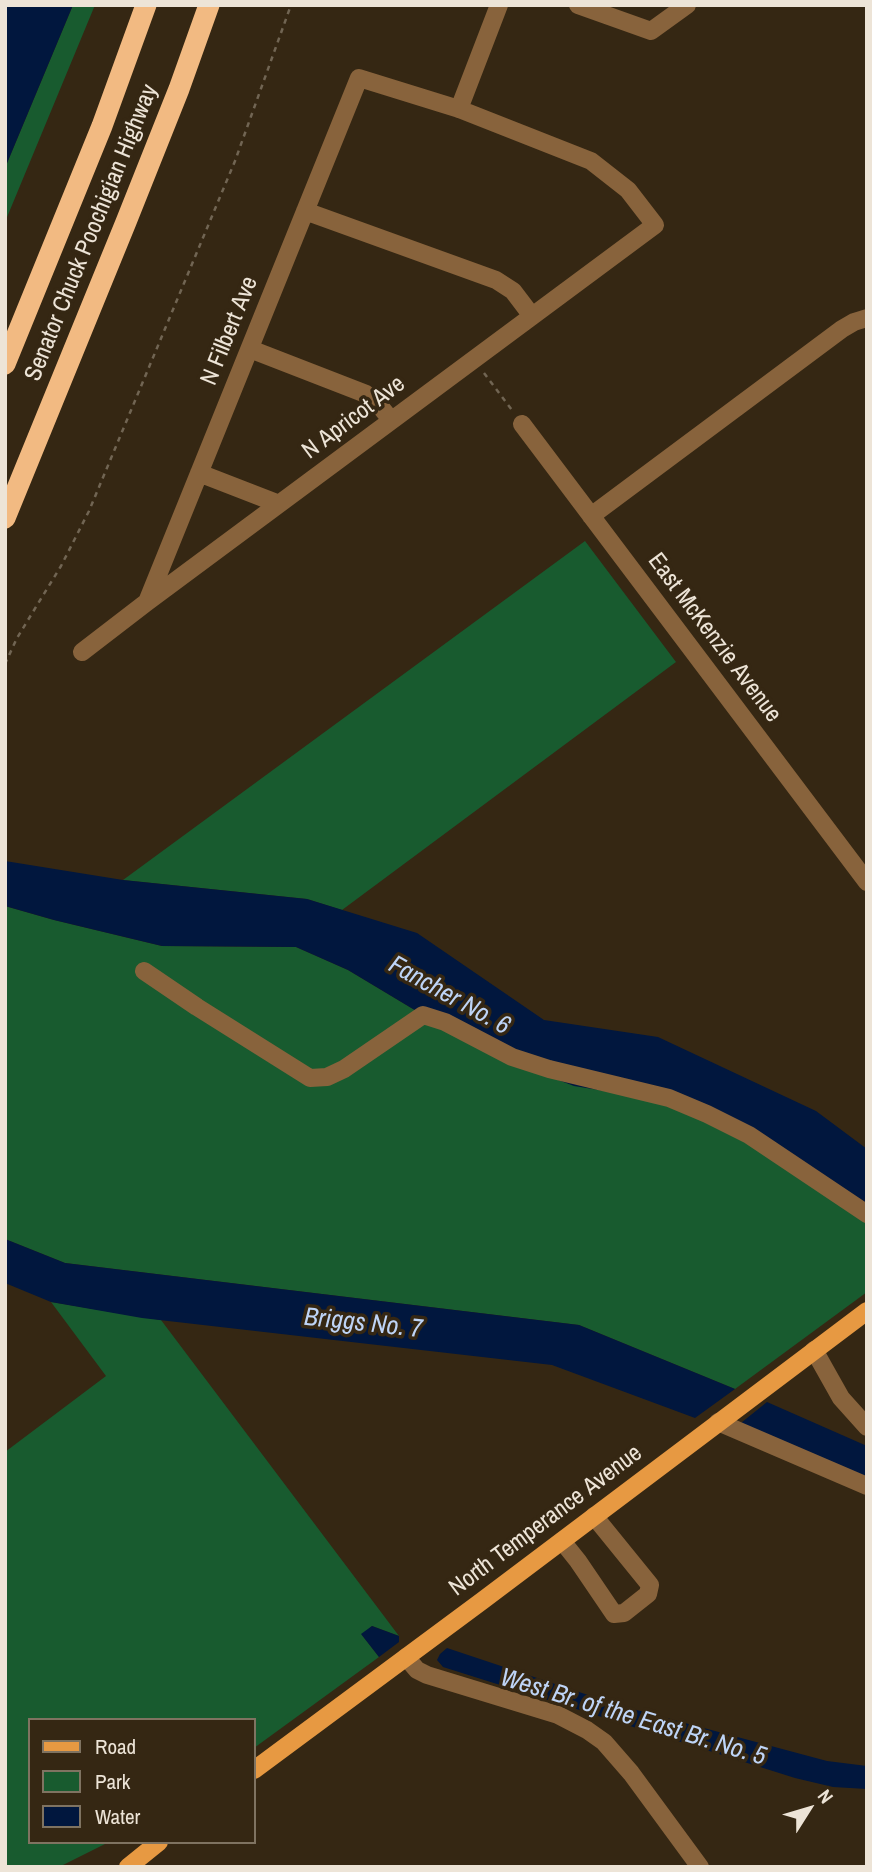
<!DOCTYPE html>
<html>
<head>
<meta charset="utf-8">
<style>
  body { margin:0 }
  #map { position:relative; width:872px; height:1872px; overflow:hidden; background:#352713; font-family:"Archivo Narrow",sans-serif }
  canvas { display:block }
  .frame { position:absolute; inset:0; border:7px solid #ede4d7; pointer-events:none }
  .legend { position:absolute; left:28px; top:1718px; width:228px; height:126px; box-sizing:border-box; background:#352713; border:2px solid #7f7361; margin:0; padding:9px 12px; list-style:none; font-size:21px; color:#ede4d7 }
  .legend li { display:flex; align-items:center; gap:14px; height:35px }
  .legend b { width:35px; border:2px solid #7f7361 }
  .north { position:absolute; left:774px; top:1774px; width:70px; height:70px; -webkit-text-stroke:5px #352713; paint-order:stroke; rotate:53deg; font-size:19px; font-weight:700; line-height:28px; text-align:center; color:#ede4d7 }
  .north::after { content:''; display:block; margin:auto; width:24px; height:32px; background:#ede4d7; clip-path:polygon(50% 0,100% 100%,50% 72%,0 100%) }
</style>
</head>
<body>
<div id="map">
<canvas width="872" height="1872"></canvas>
<div class="frame"></div>
<ul class="legend">
<li><b style="height:9px;background:#e79942"></b>Road</li>
<li><b style="height:19px;background:#185b2f"></b>Park</li>
<li><b style="height:19px;background:#01173e"></b>Water</li>
</ul>
<div class="north">N</div>
</div>
<script>
const ctx = document.querySelector('canvas').getContext('2d');
ctx.lineJoin = 'round';
function paint(path, color) { ctx.fillStyle = color; ctx.fill(path, 'evenodd'); }
const shape = rows => new Path2D(rows.map(r => 'M' + r).join(''));
function stroke(path, color, width, dash) { ctx.strokeStyle = color; ctx.lineWidth = width; ctx.lineCap = dash ? 'butt' : 'round'; ctx.setLineDash(dash || []); ctx.stroke(path); }
function write(font, color, halo, rows, align = 'center') {
  ctx.font = font + ' "Archivo Narrow",sans-serif'; ctx.lineWidth = 7; ctx.setLineDash([]); ctx.textBaseline = 'middle'; ctx.strokeStyle = halo; ctx.fillStyle = color; for (const [text, x, y, turn = 0] of rows) {
    ctx.save(); ctx.translate(x, y); ctx.rotate((+turn || 0) * Math.PI / 180); ctx.textAlign = isNaN(turn) ? turn : align; if (halo) ctx.strokeText(text, 0, 0); ctx.fillText(text, 0, 0); ctx.restore();
  }
}
paint(shape([
  [73,5,95,5,5,222,5,168],
  [585,541,676,662,342,910,307,899,123,880],
  [5,906,54,920,162,946,296,947,348,970,413,1009,503,1059,667,1101,749,1139,867,1219,867,1292,735,1389,579,1325,65,1263,5,1239],
  [51,1302,161,1320,399,1636,372,1626,362,1635,379,1657,254,1748,254,1720,30,1720,30,1842,109,1842,59,1867,5,1867,5,1452,106,1376]
]), '#185b2f');
paint(shape([
  [5,5,73,5,5,168],
  [5,861,123,880,307,899,417,933,544,1020,658,1037,816,1111,867,1149,867,1219,749,1139,667,1101,574,1086,503,1059,413,1009,348,970,296,947,162,946,54,920,5,906],
  [5,1239,65,1263,579,1325,735,1389,695,1418,552,1365,142,1318,51,1302,5,1283],
  [767,1402,867,1446,867,1488,731,1431],
  [372,1626,399,1636,399,1642,379,1657,361,1634],
  [447,1648,618,1705,827,1761,867,1766,867,1789,833,1787,795,1778,443,1667,437,1660,440,1654]
]), '#01173e');
stroke(shape([
  [484,373,512,410],
  [5,664,17,638,61,566,89,511,235,161,291,5]
]), '#716553', 2.5, [5, 5]);
stroke(shape([
  [578,5,651,31,687,5],
  [459,109,499,5],
  [305,211,496,280,513,291,532,316],
  [250,349,366,394,379,405,391,420],
  [522,424,867,882],
  [199,473,279,504],
  [591,516,842,329,854,322,867,318],
  [82,652,147,602,655,225,628,190,591,161,459,109,359,78,147,602],
  [144,971,197,1007,310,1078,327,1077,344,1069,423,1015,445,1022,512,1057,549,1069,669,1098,707,1114,749,1135,867,1214],
  [814,1350,841,1398,867,1427],
  [718,1422,867,1486],
  [562,1541,578,1561,614,1614,624,1613,648,1594,650,1585,594,1516],
  [406,1657,417,1670,427,1675,558,1715,587,1730,604,1742,631,1773,700,1867]
]), '#88633c', 18);
stroke(shape([
  [254,1770,482,1601,867,1311],
  [128,1867,159,1842]
]), '#e79942', 18);
stroke(shape([
  [5,364,102,126,146,5],
  [5,518,126,222,179,89,209,5]
]), '#f2ba82', 21);
write('24px', '#ede4d7', '#352713', [
  ["Senator Chuck Poochigian Highway",92,233,-68],
  ["N Filbert Ave",230,331,-68],
  ["N Apricot Ave",354,418,-37],
  ["East McKenzie Avenue",714,638,53],
  ["North Temperance Avenue",546,1521,-37]
]);
write('italic 26px', '#bed4f6', '#352713', [
  ["Fancher No. 6",449,996,29],
  ["Briggs No. 7",363,1324,6],
  ["West Br. of the East Br. No. 5",633,1718,17]
]);
</script>
</body>
</html>
